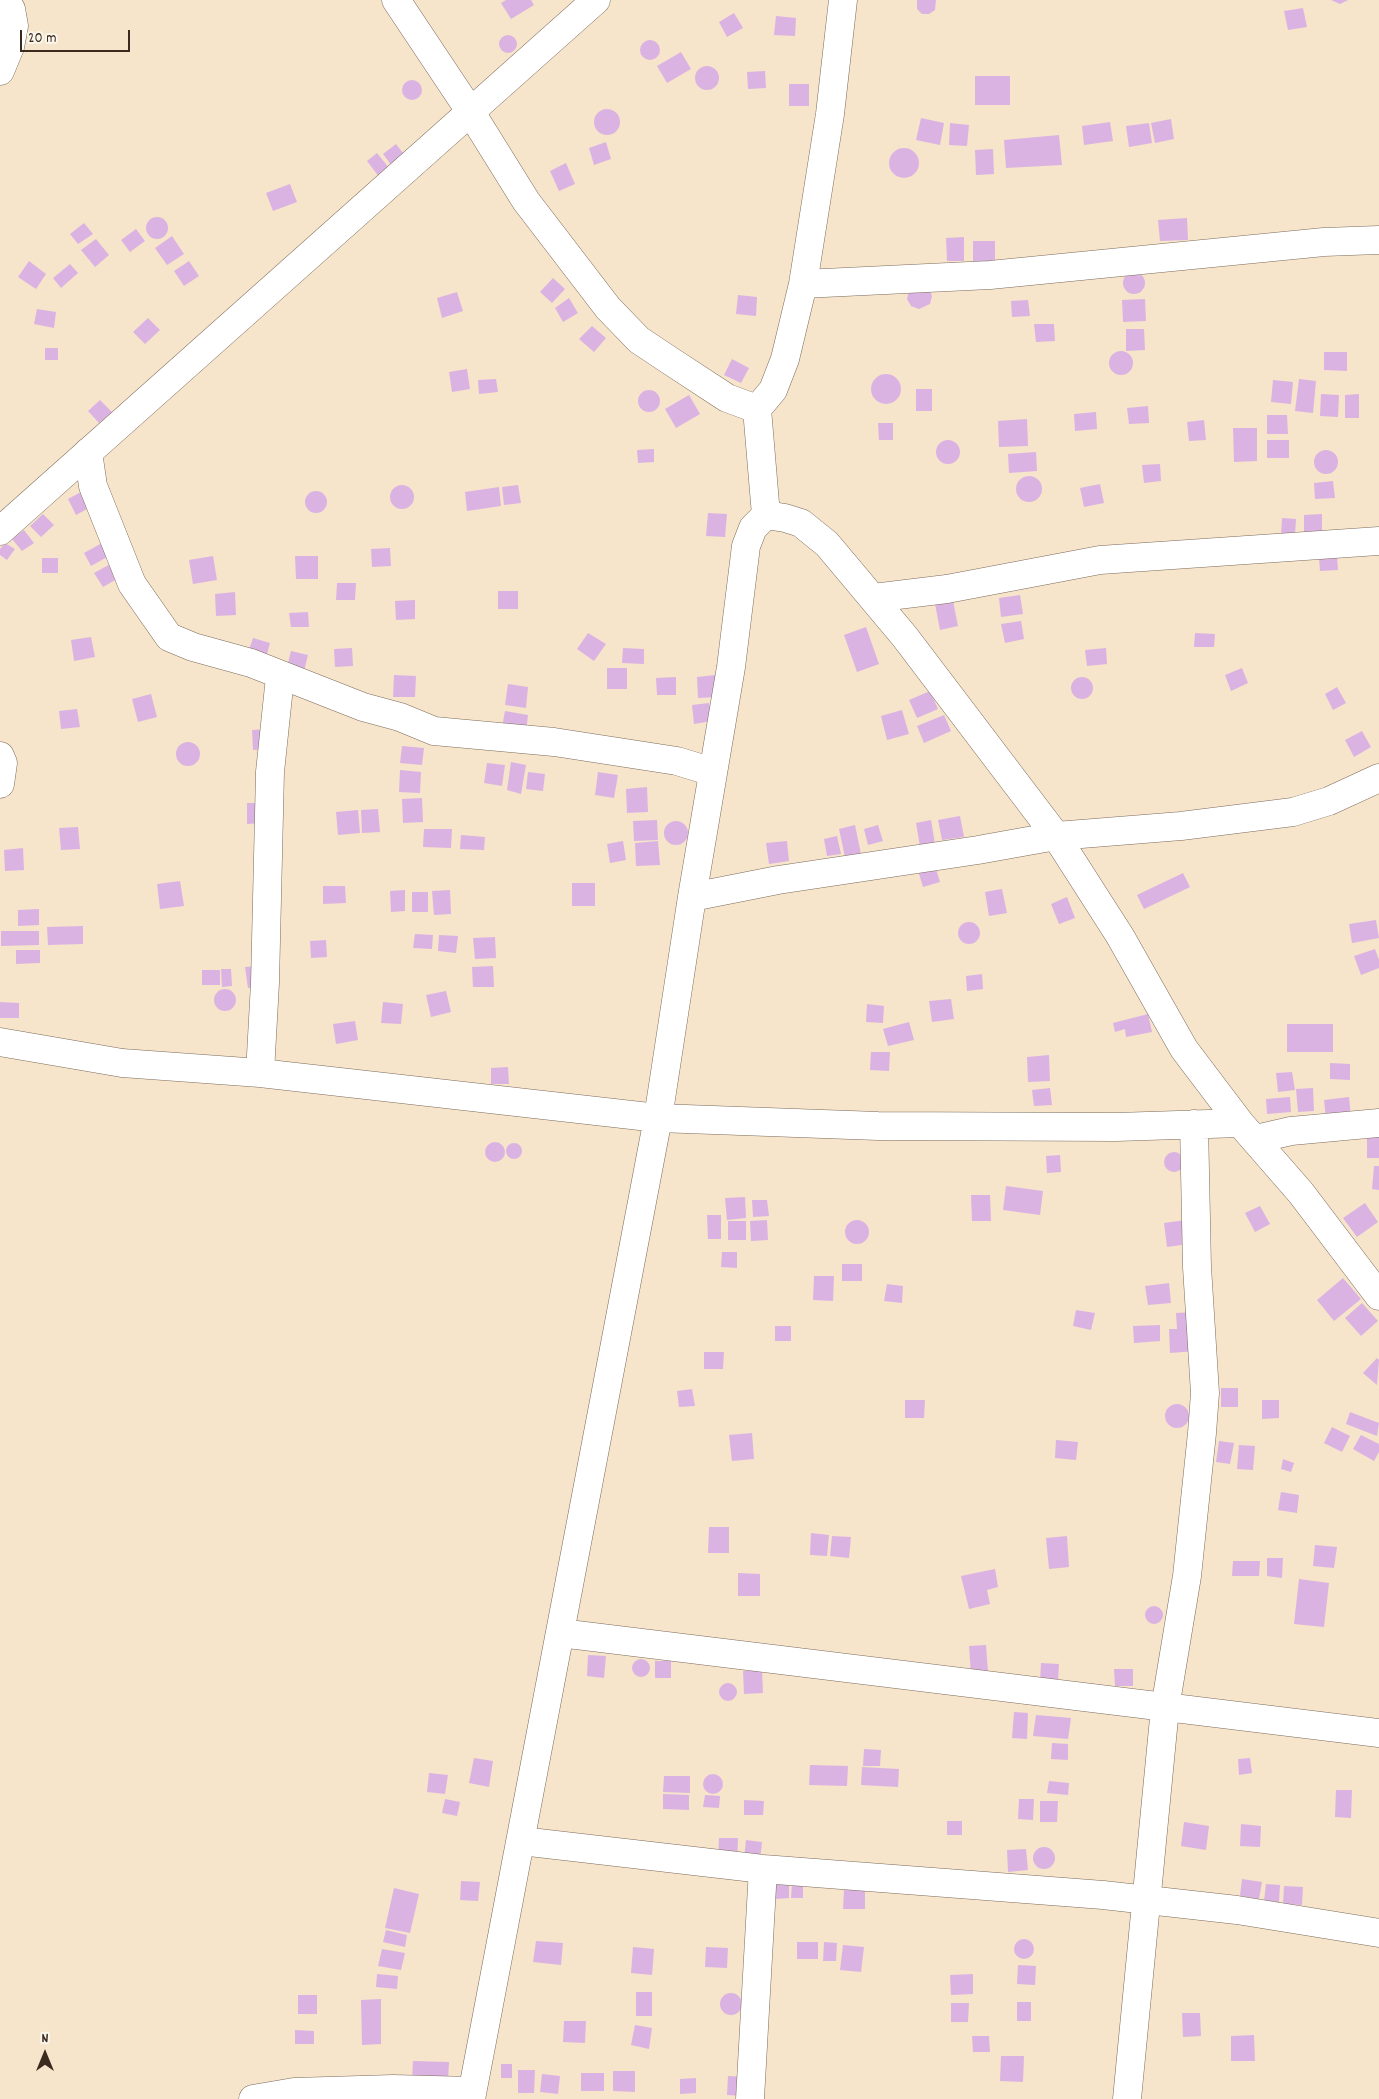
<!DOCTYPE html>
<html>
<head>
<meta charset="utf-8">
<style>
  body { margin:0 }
  #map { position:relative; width:1379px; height:2099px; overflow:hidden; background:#f6e4cb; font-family:Dekko,sans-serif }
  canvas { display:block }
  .north { position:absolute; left:20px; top:2029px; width:50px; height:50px; -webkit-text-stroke:4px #fbf7ec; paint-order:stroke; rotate:0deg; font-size:14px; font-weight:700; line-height:20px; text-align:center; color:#3b2a1e }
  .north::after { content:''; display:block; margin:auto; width:18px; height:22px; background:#3b2a1e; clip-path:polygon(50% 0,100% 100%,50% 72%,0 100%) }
  .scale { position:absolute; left:20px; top:30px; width:110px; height:22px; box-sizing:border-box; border:2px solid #3b2a1e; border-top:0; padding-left:6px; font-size:15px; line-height:18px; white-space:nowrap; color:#3b2a1e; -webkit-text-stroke:4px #fbf7ec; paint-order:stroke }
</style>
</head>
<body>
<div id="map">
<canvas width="1379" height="2099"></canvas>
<div class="north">N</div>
<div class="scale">20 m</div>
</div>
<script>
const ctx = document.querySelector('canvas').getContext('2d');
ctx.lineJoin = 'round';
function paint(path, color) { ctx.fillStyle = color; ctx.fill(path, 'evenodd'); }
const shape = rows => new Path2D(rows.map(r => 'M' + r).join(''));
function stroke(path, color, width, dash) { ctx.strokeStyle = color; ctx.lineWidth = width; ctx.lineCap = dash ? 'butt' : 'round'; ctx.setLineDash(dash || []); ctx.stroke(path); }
paint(shape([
  [506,0,531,0,534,5,511,19,501,3],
  [917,0,936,0,935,10,929,14,922,14,917,9],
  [1331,0,1348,0,1340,4],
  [1303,8,1307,27,1288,30,1284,11],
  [734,13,743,28,727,37,719,22],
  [776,16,796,18,795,36,774,35],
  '499 44a9 9 0 1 1 18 0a9 9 0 1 1-18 0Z',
  '640 50a10 10 0 1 1 20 0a10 10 0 1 1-20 0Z',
  [681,52,691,69,667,83,657,66],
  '695 78a12 12 0 1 1 24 0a12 12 0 1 1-24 0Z',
  [765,71,766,88,748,89,747,72],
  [975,76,1010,76,1010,105,975,105],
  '402 90a10 10 0 1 1 20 0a10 10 0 1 1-20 0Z',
  [789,84,809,84,809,106,789,106],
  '594 122a13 13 0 1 1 26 0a13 13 0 1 1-26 0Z',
  [921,118,944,123,940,145,916,140],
  [1171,119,1174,139,1155,143,1151,123],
  [1110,122,1113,141,1084,145,1082,126],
  [950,123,969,125,967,146,949,145],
  [1149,123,1152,143,1129,147,1126,126],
  [1059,135,1062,165,1006,168,1004,140],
  [606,142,611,159,594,165,589,148],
  [396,144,407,158,394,169,383,154],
  '889 163a15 15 0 1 1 30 0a15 15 0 1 1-30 0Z',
  [993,149,994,174,976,175,975,150],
  [377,153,394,174,383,182,367,161],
  [566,163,575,184,559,191,550,171],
  [290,184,297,202,273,211,266,193],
  '146 228a11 11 0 1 1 22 0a11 11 0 1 1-22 0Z',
  [1187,218,1188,240,1160,241,1158,220],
  [84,223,93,234,78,244,70,234],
  [136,229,145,241,130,252,121,240],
  [172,236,184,254,167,265,155,248],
  [964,237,964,261,947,261,946,238],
  [96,239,109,255,95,267,81,250],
  [973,241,995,241,995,264,973,264],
  [29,261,46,274,36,289,18,277],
  [189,261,199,276,184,286,174,271],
  [70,264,78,273,61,288,53,278],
  '1123 283a11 11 0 1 1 22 0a11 11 0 1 1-22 0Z',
  [553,278,565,289,552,303,540,292],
  [929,289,932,296,930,304,919,309,911,306,907,299,909,291],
  [457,292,463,311,442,318,437,298],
  [738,295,757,297,756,316,736,314],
  [569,298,578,313,563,322,555,308],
  [1145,299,1146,321,1123,322,1122,300],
  [1028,300,1030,316,1012,317,1011,301],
  [37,309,56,312,54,328,34,324],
  [148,318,160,330,145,344,133,332],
  [1034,324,1054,324,1055,341,1036,342],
  [592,326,606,338,594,352,579,339],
  [1126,329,1144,329,1145,350,1126,351],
  [45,348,58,348,58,360,45,360],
  '1109 363a12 12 0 1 1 24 0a12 12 0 1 1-24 0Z',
  [1324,352,1347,352,1347,371,1324,370],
  [732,359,749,368,741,383,724,375],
  [467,369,470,389,452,392,449,372],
  '871 389a15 15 0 1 1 30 0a15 15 0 1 1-30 0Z',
  [496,379,498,392,479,394,478,380],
  [1299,379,1316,381,1313,413,1295,411],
  [1273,380,1293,382,1291,404,1271,402],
  [916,389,932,389,932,411,916,411],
  '638 401a11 11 0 1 1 22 0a11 11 0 1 1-22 0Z',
  [1321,394,1339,395,1338,417,1320,416],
  [1359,394,1359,418,1345,418,1345,395],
  [689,395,700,414,676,428,665,409],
  [100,400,112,412,99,423,88,411],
  [1148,406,1149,423,1129,424,1127,408],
  [1096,412,1097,429,1075,431,1074,414],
  [1267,415,1287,415,1288,434,1267,434],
  [1027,419,1028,446,999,447,998,421],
  [1204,420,1206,440,1189,441,1187,422],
  [878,423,893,423,893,440,879,440],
  [1233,428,1257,428,1257,461,1234,462],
  '936 452a12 12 0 1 1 24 0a12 12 0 1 1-24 0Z',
  [1267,440,1289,440,1289,458,1267,458],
  [654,449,654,462,638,463,637,450],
  '1314 462a12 12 0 1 1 24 0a12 12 0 1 1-24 0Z',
  [1036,452,1037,471,1009,473,1008,454],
  [1160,464,1161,481,1144,483,1142,465],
  '1016 489a13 13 0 1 1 26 0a13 13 0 1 1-26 0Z',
  [1333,481,1335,498,1315,499,1314,483],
  [1100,484,1104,503,1084,507,1080,488],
  '390 497a12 12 0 1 1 24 0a12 12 0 1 1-24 0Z',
  [518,485,521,503,504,505,502,487],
  [90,487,98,503,76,515,68,499],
  [499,487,501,506,467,511,465,492],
  '305 502a11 11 0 1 1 22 0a11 11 0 1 1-22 0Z',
  [708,513,727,514,725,537,706,536],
  [43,514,54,525,41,537,30,526],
  [1322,514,1322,533,1304,534,1304,515],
  [1282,518,1296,519,1295,535,1281,535],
  [24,530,34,543,22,551,12,539],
  [5,543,15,549,7,560,0,555,0,549],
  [102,543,109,556,91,566,84,553],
  [390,548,391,566,372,567,371,549],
  [213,556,217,580,193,584,189,560],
  [295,556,318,556,318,579,296,579],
  [1337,557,1338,570,1320,571,1319,558],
  [42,558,58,558,58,573,42,573],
  [116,561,124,575,103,587,94,573],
  [337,583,356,583,355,600,336,600],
  [498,591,518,591,518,609,498,609],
  [235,592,236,615,216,616,215,594],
  [1020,595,1023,614,1001,617,999,598],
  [415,600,415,619,396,620,395,601],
  [953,601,958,626,940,630,935,604],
  [308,612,309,627,291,627,289,613],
  [1021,621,1024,639,1005,643,1001,624],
  [866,627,879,664,857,672,844,635],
  [588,633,606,644,594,661,577,649],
  [1195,633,1215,634,1214,647,1194,647],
  [91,637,95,657,74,661,71,640],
  [253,638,270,643,265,661,247,655],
  [352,648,353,666,335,667,334,649],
  [623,648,644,649,644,664,622,663],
  [1106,648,1107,664,1087,666,1085,650],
  [291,651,308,655,303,675,286,671],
  [607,668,627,668,627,689,607,689],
  [1242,668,1248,683,1231,691,1225,675],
  [394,675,416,676,415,697,393,697],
  [715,675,716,697,698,698,697,677],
  '1071 688a11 11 0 1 1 22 0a11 11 0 1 1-22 0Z',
  [676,677,676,695,657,695,656,678],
  [508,684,528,687,526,708,505,705],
  [1337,687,1346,703,1333,710,1325,694],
  [930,691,938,709,917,718,909,700],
  [151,694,157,717,138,722,132,699],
  [709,703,712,721,694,724,692,705],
  [77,709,80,727,61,729,59,711],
  [902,710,909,734,887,740,881,716],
  [505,711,528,715,526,732,502,727],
  [944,715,951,731,924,743,917,726],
  [270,729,271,749,253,750,252,730],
  [1362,731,1371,747,1354,757,1345,740],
  '176 754a12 12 0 1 1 24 0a12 12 0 1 1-24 0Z',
  [402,746,424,748,422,765,400,763],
  [511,762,526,765,521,794,507,790],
  [487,763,505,765,502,786,484,783],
  [400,770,421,772,420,793,399,792],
  [528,772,545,774,543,791,526,789],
  [598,772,618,775,614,798,595,795],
  [647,787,648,812,627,813,626,789],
  [422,798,423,822,403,823,402,799],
  [247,803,264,803,264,823,247,824],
  [378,809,380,832,362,833,361,810],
  [358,810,360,833,338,835,336,812],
  [960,816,964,837,942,840,938,820],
  [657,820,658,840,634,841,633,821],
  [931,820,935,844,920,847,916,823],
  '664 833a12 12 0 1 1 24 0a12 12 0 1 1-24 0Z',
  [855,825,861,854,845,857,839,829],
  [878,825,883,841,868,845,864,829],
  [78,827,80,849,61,850,59,828],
  [424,829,452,829,451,848,423,847],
  [461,835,485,837,484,850,460,849],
  [837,836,841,854,827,856,824,839],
  [623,841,626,860,610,863,607,844],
  [658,841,660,865,636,866,635,843],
  [787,841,789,861,769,864,766,843],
  [23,848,24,870,5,871,4,850],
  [933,859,940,882,923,887,916,864],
  [1183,873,1190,887,1144,909,1137,895],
  [180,881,184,906,160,909,157,884],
  [572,883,595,883,595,906,572,906],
  [323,886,345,886,346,903,323,904],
  [1002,889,1007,913,989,916,985,892],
  [405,890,405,911,391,912,390,891],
  [450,890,451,914,434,915,432,891],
  [412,892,428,892,428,912,412,912],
  [1067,897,1075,918,1059,924,1051,904],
  [39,909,39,925,18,926,18,910],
  [1376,920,1379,938,1352,943,1349,924],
  '958 933a11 11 0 1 1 22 0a11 11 0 1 1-22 0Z',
  [83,926,83,944,48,945,47,927],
  [1,931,39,931,39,945,1,946],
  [415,934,433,935,432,949,413,948],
  [439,935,458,936,456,953,438,951],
  [495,937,496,958,475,959,473,938],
  [326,940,327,957,311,958,310,941],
  [1375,949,1379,960,1379,968,1361,975,1354,956],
  [16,950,40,950,40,963,16,964],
  [259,966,262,986,248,988,245,967],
  [493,966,494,987,473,987,472,967],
  [221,969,231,969,232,986,222,987],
  [202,970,220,970,220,985,202,985],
  [982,974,983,989,967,991,966,976],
  '214 1000a11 11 0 1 1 22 0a11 11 0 1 1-22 0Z',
  [446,991,451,1012,431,1017,426,995],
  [951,999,954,1019,932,1022,929,1001],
  [0,1002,19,1003,19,1018,0,1018],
  [383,1002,403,1004,401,1024,381,1023],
  [867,1004,884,1006,883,1023,866,1022],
  [1148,1014,1152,1032,1126,1037,1125,1029,1115,1032,1113,1023],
  [355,1021,358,1040,336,1044,333,1024],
  [909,1022,914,1040,888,1046,883,1029],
  [1287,1024,1333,1024,1333,1052,1287,1052],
  [871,1052,890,1052,889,1071,870,1070],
  [1049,1055,1050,1081,1028,1082,1027,1057],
  [1330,1063,1350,1064,1350,1080,1330,1079],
  [508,1067,509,1084,491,1084,491,1068],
  [1292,1072,1295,1090,1278,1092,1276,1073],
  [1050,1088,1052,1105,1034,1106,1032,1090],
  [1313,1088,1314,1111,1298,1112,1296,1089],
  [1290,1097,1291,1112,1267,1114,1266,1099],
  [1349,1097,1351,1117,1326,1119,1324,1100],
  [1367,1137,1379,1137,1379,1158,1367,1158],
  '485 1152a10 10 0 1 1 20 0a10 10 0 1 1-20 0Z',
  '506 1151a8 8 0 1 1 16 0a8 8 0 1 1-16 0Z',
  '1164 1162a10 10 0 1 1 20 0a10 10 0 1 1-20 0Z',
  [1060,1155,1061,1172,1047,1173,1046,1156],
  [1374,1166,1379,1166,1379,1190,1372,1189],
  [1006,1186,1043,1191,1040,1215,1003,1210],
  [971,1195,990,1195,991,1221,972,1221],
  [745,1197,746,1218,727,1220,725,1198],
  [752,1200,767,1200,769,1216,753,1217],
  [1365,1203,1378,1222,1357,1237,1343,1218],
  [1260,1206,1270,1224,1255,1232,1245,1213],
  [707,1215,721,1215,721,1239,708,1239],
  [767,1220,768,1240,751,1241,750,1221],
  [1186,1220,1189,1244,1167,1247,1164,1223],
  '845 1232a12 12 0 1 1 24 0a12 12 0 1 1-24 0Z',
  [728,1221,746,1221,746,1240,728,1240],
  [722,1252,737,1252,737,1268,721,1267],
  [842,1264,862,1264,862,1281,842,1281],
  [814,1276,834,1276,833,1301,813,1300],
  [1343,1278,1361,1299,1334,1321,1317,1300],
  [1169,1283,1171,1303,1148,1305,1145,1286],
  [887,1284,903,1286,902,1303,884,1301],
  [1362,1303,1378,1321,1361,1336,1345,1318],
  [1076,1310,1095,1313,1091,1330,1073,1326],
  [1195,1312,1197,1351,1170,1353,1169,1329,1177,1329,1176,1313],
  [1160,1325,1160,1341,1134,1343,1133,1326],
  [775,1326,791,1326,791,1341,775,1341],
  [704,1352,724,1352,723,1369,704,1369],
  [1377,1358,1379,1360,1377,1385,1363,1373],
  [1221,1388,1238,1388,1238,1407,1221,1407],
  [692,1389,695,1406,679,1407,677,1391],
  [905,1400,925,1400,924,1418,905,1418],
  [1262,1400,1279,1400,1279,1418,1262,1419],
  '1165 1416a12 12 0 1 1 24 0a12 12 0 1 1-24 0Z',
  [1350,1412,1379,1423,1377,1436,1346,1424],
  [1332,1427,1350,1436,1342,1452,1324,1443],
  [752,1433,754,1459,732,1461,729,1435],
  [1361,1435,1379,1444,1379,1452,1374,1461,1353,1449],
  [1056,1440,1078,1442,1076,1460,1055,1458],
  [1219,1441,1234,1443,1230,1464,1216,1462],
  [1239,1445,1255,1446,1253,1470,1237,1469],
  [1283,1459,1294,1463,1291,1472,1281,1469],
  [1281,1492,1299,1495,1297,1513,1278,1510],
  [709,1527,729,1527,729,1553,708,1553],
  [811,1533,829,1535,827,1556,810,1555],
  [832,1536,851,1537,849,1558,830,1556],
  [1067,1536,1069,1567,1049,1569,1046,1538],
  [1315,1545,1337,1547,1334,1568,1313,1566],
  [1267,1558,1283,1558,1282,1578,1267,1576],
  [1233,1561,1260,1561,1259,1576,1232,1576],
  [995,1569,998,1587,987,1590,990,1604,969,1609,961,1576],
  [738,1573,760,1574,760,1596,738,1596],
  [1299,1579,1329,1583,1324,1627,1294,1624],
  '1145 1615a9 9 0 1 1 18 0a9 9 0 1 1-18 0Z',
  [986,1645,988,1672,971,1674,969,1646],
  [588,1655,606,1656,604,1678,587,1676],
  '632 1668a9 9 0 1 1 18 0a9 9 0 1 1-18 0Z',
  [655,1661,671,1661,671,1678,655,1678],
  [1041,1663,1059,1664,1058,1682,1040,1681],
  [1114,1669,1133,1669,1133,1686,1115,1686],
  [762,1670,763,1693,744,1694,743,1671],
  '719 1692a9 9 0 1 1 18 0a9 9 0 1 1-18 0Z',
  [1014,1712,1028,1713,1027,1739,1012,1738],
  [1036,1715,1071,1718,1068,1739,1033,1736],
  [1052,1743,1068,1744,1068,1760,1051,1759],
  [864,1749,881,1750,880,1766,863,1766],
  [474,1758,493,1761,489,1787,469,1783],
  [1250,1758,1252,1773,1239,1775,1238,1759],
  [810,1765,848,1766,847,1786,809,1785],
  [862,1767,899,1769,898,1787,861,1785],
  [429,1773,448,1775,445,1794,427,1792],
  '703 1784a10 10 0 1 1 20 0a10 10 0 1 1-20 0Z',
  [664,1776,690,1776,690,1793,663,1792],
  [1049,1781,1069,1783,1068,1795,1047,1793],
  [1336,1790,1352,1790,1351,1818,1335,1817],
  [663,1794,689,1795,689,1810,663,1809],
  [705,1795,720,1796,719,1808,703,1807],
  [445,1799,460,1802,457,1816,442,1813],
  [1019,1799,1034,1799,1033,1820,1018,1819],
  [744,1800,764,1801,763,1815,744,1815],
  [1040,1801,1058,1801,1057,1822,1040,1822],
  [947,1821,962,1821,962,1835,947,1835],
  [1184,1822,1209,1826,1206,1850,1181,1846],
  [1241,1824,1261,1826,1260,1847,1240,1846],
  [719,1838,738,1838,737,1864,718,1863],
  [746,1840,762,1842,760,1861,744,1859],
  '1033 1858a11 11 0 1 1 22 0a11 11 0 1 1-22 0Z',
  [1026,1849,1028,1870,1008,1872,1007,1850],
  [1242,1879,1262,1882,1259,1899,1240,1896],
  [461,1881,480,1882,478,1901,460,1900],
  [792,1883,803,1883,803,1898,791,1898],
  [775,1884,789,1884,789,1898,775,1899],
  [1266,1884,1280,1885,1279,1902,1264,1901],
  [1284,1886,1303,1887,1302,1905,1283,1904],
  [394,1888,419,1894,410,1933,385,1928],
  [844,1890,865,1890,865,1909,843,1909],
  [386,1930,407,1935,405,1947,383,1942],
  '1014 1949a10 10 0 1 1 20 0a10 10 0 1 1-20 0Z',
  [536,1941,563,1943,561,1965,533,1962],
  [797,1942,818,1942,818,1959,797,1959],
  [824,1942,837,1943,836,1961,823,1961],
  [843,1945,864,1947,861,1972,840,1970],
  [633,1947,654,1949,652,1975,631,1973],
  [706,1947,728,1948,727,1968,705,1967],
  [382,1949,405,1953,401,1970,378,1966],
  [1018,1965,1036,1966,1035,1985,1017,1984],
  [377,1974,398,1976,397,1989,376,1987],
  [973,1974,973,1994,951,1995,950,1975],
  [636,1992,652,1992,652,2016,636,2016],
  '720 2004a11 11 0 1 1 22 0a11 11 0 1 1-22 0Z',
  [298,1995,317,1995,317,2014,298,2014],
  [381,1999,381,2044,362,2045,361,2000],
  [1017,2002,1031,2002,1031,2021,1017,2021],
  [951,2003,969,2003,968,2022,951,2022],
  [1182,2013,1200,2013,1201,2036,1183,2037],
  [564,2021,586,2021,585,2043,563,2042],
  [635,2025,652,2028,649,2049,631,2045],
  [295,2030,314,2031,314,2044,295,2044],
  [1254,2035,1255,2061,1231,2061,1231,2036],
  [972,2036,989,2036,990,2052,973,2052],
  [1001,2056,1024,2056,1023,2082,1000,2081],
  [413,2061,449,2062,448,2081,412,2079],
  [501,2064,512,2064,512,2078,501,2078],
  [518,2070,535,2070,534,2093,518,2093],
  [613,2071,635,2071,635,2092,613,2091],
  [581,2073,604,2073,604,2091,581,2091],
  [542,2074,560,2076,558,2094,540,2092],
  [728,2076,745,2077,744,2096,727,2095],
  [696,2078,696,2093,680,2094,680,2079]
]), '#dbb3e3');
const street = shape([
  [396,0,470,111,526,201,608,308,639,340,669,360,727,398,757,409],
  [0,71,10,47,14,26,11,9,4,0],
  [803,284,990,275,1324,242,1379,240],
  [88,452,93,486,132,584,169,637,193,647,251,663,363,707,400,717,434,731,554,742,677,761,713,772],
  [766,515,785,518,801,523,827,544,905,637,1056,836,1120,936,1184,1049,1240,1123,1301,1193,1379,1296],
  [766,515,757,409,773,390,785,359,803,284,830,114,843,0],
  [0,531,596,0],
  [873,598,947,589,1100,560,1379,541],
  [0,756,3,763,0,784],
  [692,897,778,880,978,850,1056,836,1181,826,1293,812,1329,801,1379,778],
  [0,1042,122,1063,260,1073,658,1118,878,1126,1116,1127,1240,1123],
  [260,1073,265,983,270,772,280,677],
  [1256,1139,1291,1131,1379,1123],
  [560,1633,1379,1733],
  [521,1841,763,1869,1103,1895,1237,1910,1379,1933],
  [253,2099,294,2092,393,2089,472,2091],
  [471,2099,658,1118,692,897,731,667,746,546,753,528,766,515],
  [750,2099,763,1869],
  [1127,2099,1165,1708,1187,1576,1202,1433,1205,1393,1197,1267,1194,1124]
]);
stroke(street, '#7c6b5b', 29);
stroke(street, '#fff', 28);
</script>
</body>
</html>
